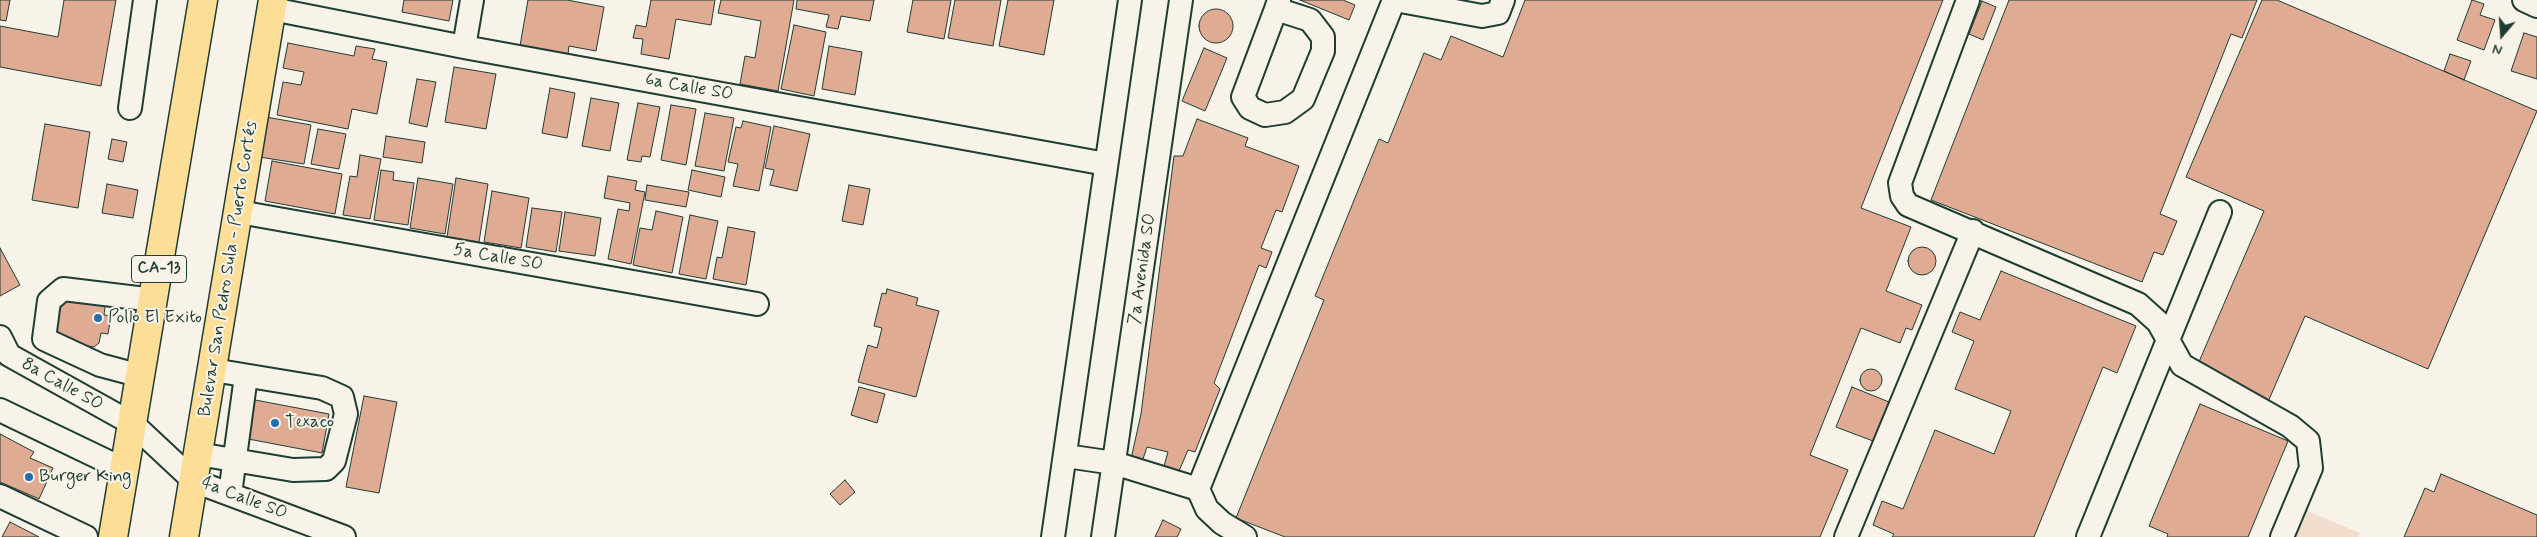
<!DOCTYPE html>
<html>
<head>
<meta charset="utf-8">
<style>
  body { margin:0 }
  #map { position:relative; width:2537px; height:537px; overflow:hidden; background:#f7f3e8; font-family:Mynerve,sans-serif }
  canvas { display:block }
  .north { position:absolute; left:2477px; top:10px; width:50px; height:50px; -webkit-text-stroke:4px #f7f3e8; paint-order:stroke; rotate:198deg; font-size:14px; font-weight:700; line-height:20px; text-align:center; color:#1f3d34 }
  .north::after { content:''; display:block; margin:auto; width:18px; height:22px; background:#1f3d34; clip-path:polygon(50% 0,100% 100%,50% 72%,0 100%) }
</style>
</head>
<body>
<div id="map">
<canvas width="2537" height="537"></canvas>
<div class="north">N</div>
</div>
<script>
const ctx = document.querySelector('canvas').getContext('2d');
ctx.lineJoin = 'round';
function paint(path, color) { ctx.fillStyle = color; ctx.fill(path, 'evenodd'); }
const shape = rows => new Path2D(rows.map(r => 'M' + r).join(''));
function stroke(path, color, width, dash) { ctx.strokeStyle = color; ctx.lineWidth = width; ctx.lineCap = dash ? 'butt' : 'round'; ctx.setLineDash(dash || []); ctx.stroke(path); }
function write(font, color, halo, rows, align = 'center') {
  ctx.font = font + ' Mynerve,sans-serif'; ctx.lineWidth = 4; ctx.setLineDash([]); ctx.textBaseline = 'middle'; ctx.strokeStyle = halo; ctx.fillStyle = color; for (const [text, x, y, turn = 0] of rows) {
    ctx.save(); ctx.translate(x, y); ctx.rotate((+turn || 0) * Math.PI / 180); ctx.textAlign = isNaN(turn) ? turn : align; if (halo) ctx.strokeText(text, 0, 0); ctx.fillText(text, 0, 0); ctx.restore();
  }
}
paint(shape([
  [2284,501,2360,533,2358,537,2270,537]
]), '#f0ddce');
const building = shape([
  [0,0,10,0,6,21,0,20,0,0],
  [64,0,116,0,101,86,0,67,0,26,58,37,64,0],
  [404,0,453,0,449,21,402,12,404,0],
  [528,0,567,0,604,7,596,51,569,46,568,54,520,46,528,0],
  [651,0,715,0,711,25,676,19,669,59,641,54,643,39,633,38,636,25,646,27,651,0],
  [721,0,794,0,778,91,740,84,745,56,755,58,761,21,718,13,721,0],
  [797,0,874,0,870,21,841,16,838,29,826,27,829,15,796,9,797,0],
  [913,0,951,0,944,39,907,32,913,0],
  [955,0,1001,0,993,46,948,38,955,0],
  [1008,0,1054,0,1044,55,999,46,1008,0],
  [1300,0,1343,0,1355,5,1349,20,1300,0],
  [1525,0,1943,0,1861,208,1911,227,1886,291,1922,305,1912,330,1906,328,1900,343,1861,328,1810,455,1848,470,1820,537,1285,537,1236,518,1324,300,1315,296,1379,139,1388,143,1424,53,1441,60,1451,36,1503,57,1525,0],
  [2009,0,2257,0,2242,38,2231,34,2160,214,2177,221,2163,255,2154,252,2142,282,1931,200,2009,0],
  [2262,0,2277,0,2537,111,2428,369,2305,316,2268,402,2195,371,2264,211,2186,177,2262,0],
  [2472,0,2484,4,2480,15,2495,20,2484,50,2457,40,2472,0],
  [1982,1,1996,7,1983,40,1969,34,1982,1],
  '1199 26a17 17 0 1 1 34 0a17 17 0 1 1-34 0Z',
  [794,25,826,32,814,96,781,89,794,25],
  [2524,33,2537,37,2537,79,2511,71,2524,33],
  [288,43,354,56,356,46,375,49,372,59,387,62,377,114,352,109,348,129,277,115,283,82,301,85,304,72,283,68,288,43],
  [829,46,862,52,855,95,822,89,829,46],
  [1204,48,1227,58,1205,111,1182,101,1204,48],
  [2450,54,2471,61,2464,80,2444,71,2450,54],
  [454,67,496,74,486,129,445,122,454,67],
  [417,79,436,82,427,127,409,123,417,79],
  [550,88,575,93,567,138,542,133,550,88],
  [591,98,619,103,610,151,582,146,591,98],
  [638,103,660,107,650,157,642,156,641,162,627,160,638,103],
  [671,105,696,109,686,165,661,160,671,105],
  [705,113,734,118,724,171,695,166,705,113],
  [266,117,311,125,304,164,259,157,266,117],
  [1197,119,1248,138,1245,146,1299,166,1282,212,1276,210,1261,248,1272,252,1266,268,1259,265,1214,383,1220,389,1195,452,1188,450,1176,478,1162,473,1168,452,1147,447,1142,462,1131,459,1141,414,1174,156,1183,156,1197,119],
  [743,121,771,127,759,191,733,186,738,164,728,162,736,127,741,128,743,121],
  [45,124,90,132,78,208,32,200,45,124],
  [774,126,810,134,797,191,770,185,774,170,765,168,774,126],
  [318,129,346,134,339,169,311,164,318,129],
  [386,136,425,142,422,163,383,157,386,136],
  [112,139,127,142,123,162,108,159,112,139],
  [360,155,381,159,370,219,343,215,350,176,357,177,360,155],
  [272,161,342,174,335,214,265,201,272,161],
  [381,170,394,172,393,180,414,183,408,225,374,220,381,170],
  [692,170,725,177,721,197,688,190,692,170],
  [608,176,637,181,635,190,645,192,631,264,608,259,618,209,629,211,630,203,604,198,608,176],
  [418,178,453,184,445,234,410,228,418,178],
  [456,178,488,184,479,242,447,237,456,178],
  [107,184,138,190,133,218,102,213,107,184],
  [647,185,689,192,686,207,645,200,647,185],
  [849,185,870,189,863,225,842,221,849,185],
  [492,191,529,198,521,248,484,242,492,191],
  [532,208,562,212,556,252,526,247,532,208],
  [656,211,683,217,672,273,633,265,640,228,652,230,656,211],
  [565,212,601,218,595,256,559,251,565,212],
  [690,215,718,221,706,279,679,274,690,215],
  [728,227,755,232,746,285,713,279,717,257,722,258,728,227],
  '1908 261a14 14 0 1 1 28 0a14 14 0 1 1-28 0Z',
  [0,248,20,285,0,296,0,248],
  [2001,271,2136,326,2117,373,2103,367,2034,537,1892,537,1894,534,1873,525,1882,501,1903,509,1935,430,1994,454,2011,411,1955,389,1974,341,1952,332,1960,312,1980,320,2001,271],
  [887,289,918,298,916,305,939,311,916,397,858,382,868,345,877,348,882,328,874,326,882,293,886,294,887,289],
  [61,299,102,301,105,307,104,315,111,316,108,334,101,333,99,343,94,347,59,341,55,335,61,299],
  '1860 380a11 11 0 1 1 22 0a11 11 0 1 1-22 0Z',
  [859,387,885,394,877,423,851,415,859,387],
  [1852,387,1889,402,1873,441,1836,427,1852,387],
  [364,396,397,402,379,493,346,487,364,396],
  [250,399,329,414,322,453,243,438,250,399],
  [2200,404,2288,441,2248,537,2167,537,2168,534,2149,526,2200,404],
  [0,434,34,452,30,458,53,468,39,499,0,482,0,434],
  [2441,474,2537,515,2537,537,2404,537,2425,488,2434,492,2441,474],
  [845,480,855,492,840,505,830,494,845,480],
  [1163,520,1181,529,1177,537,1155,537,1163,520],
  [10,522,39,537,2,537,10,522]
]);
paint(building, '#dfab93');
stroke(building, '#1f3d34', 1);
const minor = shape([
  [1395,0,1482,16,1498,13,1503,0],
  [1968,0,1900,183,1902,196,1908,205,2138,304,2158,322,2182,365,2290,426,2308,441,2311,468,2282,537],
  [2524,0,2537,6],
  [272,9,464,47,1106,164],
  [1276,9,1310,20,1323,37,1323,51,1303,99,1285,112,1265,115,1250,108,1243,97,1276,9,1279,0],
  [464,47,472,0],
  [130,108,145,0],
  [239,212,757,304],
  [0,337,9,355,133,424,194,481,344,537],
  [141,376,100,365,44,339,49,301,63,289,154,300],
  [0,410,125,470],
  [198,454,293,470,326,469,334,461,346,414,342,397,322,388,213,370],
  [1066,456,1114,463,1198,489],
  [230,494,246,376],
  [0,496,86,537],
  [1053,537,1130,0],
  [1103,537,1181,0],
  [1245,537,1222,523,1207,509,1198,489,1394,0],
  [1846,537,1973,231],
  [2088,537,2220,212]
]);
const highway = shape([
  [113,537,203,0],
  [184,537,273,0]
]);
stroke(minor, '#1f3d34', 26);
stroke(highway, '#1f3d34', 31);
stroke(minor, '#f7f3e8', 22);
stroke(highway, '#fdde96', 28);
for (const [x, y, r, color] of [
  [98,318,5,"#1f6fb2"],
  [275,423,5,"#1f6fb2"],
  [29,477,5,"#1f6fb2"]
]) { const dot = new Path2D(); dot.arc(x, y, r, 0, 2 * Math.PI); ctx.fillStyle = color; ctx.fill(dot); stroke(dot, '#f7f3e8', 2); }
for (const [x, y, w] of [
  [159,269,55]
]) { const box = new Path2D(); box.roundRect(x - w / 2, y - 13.5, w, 27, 4); ctx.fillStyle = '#f7f3e8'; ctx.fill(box); stroke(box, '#1f3d34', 1); }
write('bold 16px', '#1f3d34', null, [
  ["CA-13",159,269]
]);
write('18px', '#1f3d34', '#f7f3e8', [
  ["6a Calle SO",689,88,10],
  ["5a Calle SO",498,258,10],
  ["Bulevar San Pedro Sula - Puerto Cortés",229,269,-81],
  ["7a Avenida SO",1143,269,-82],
  ["8a Calle SO",62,385,29],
  ["4a Calle SO",244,499,21]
]);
write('18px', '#1f3d34', '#f7f3e8', [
  ["Pollo El Exito",108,318],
  ["Texaco",285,423],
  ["Burger King",39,477]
], 'left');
</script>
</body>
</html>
